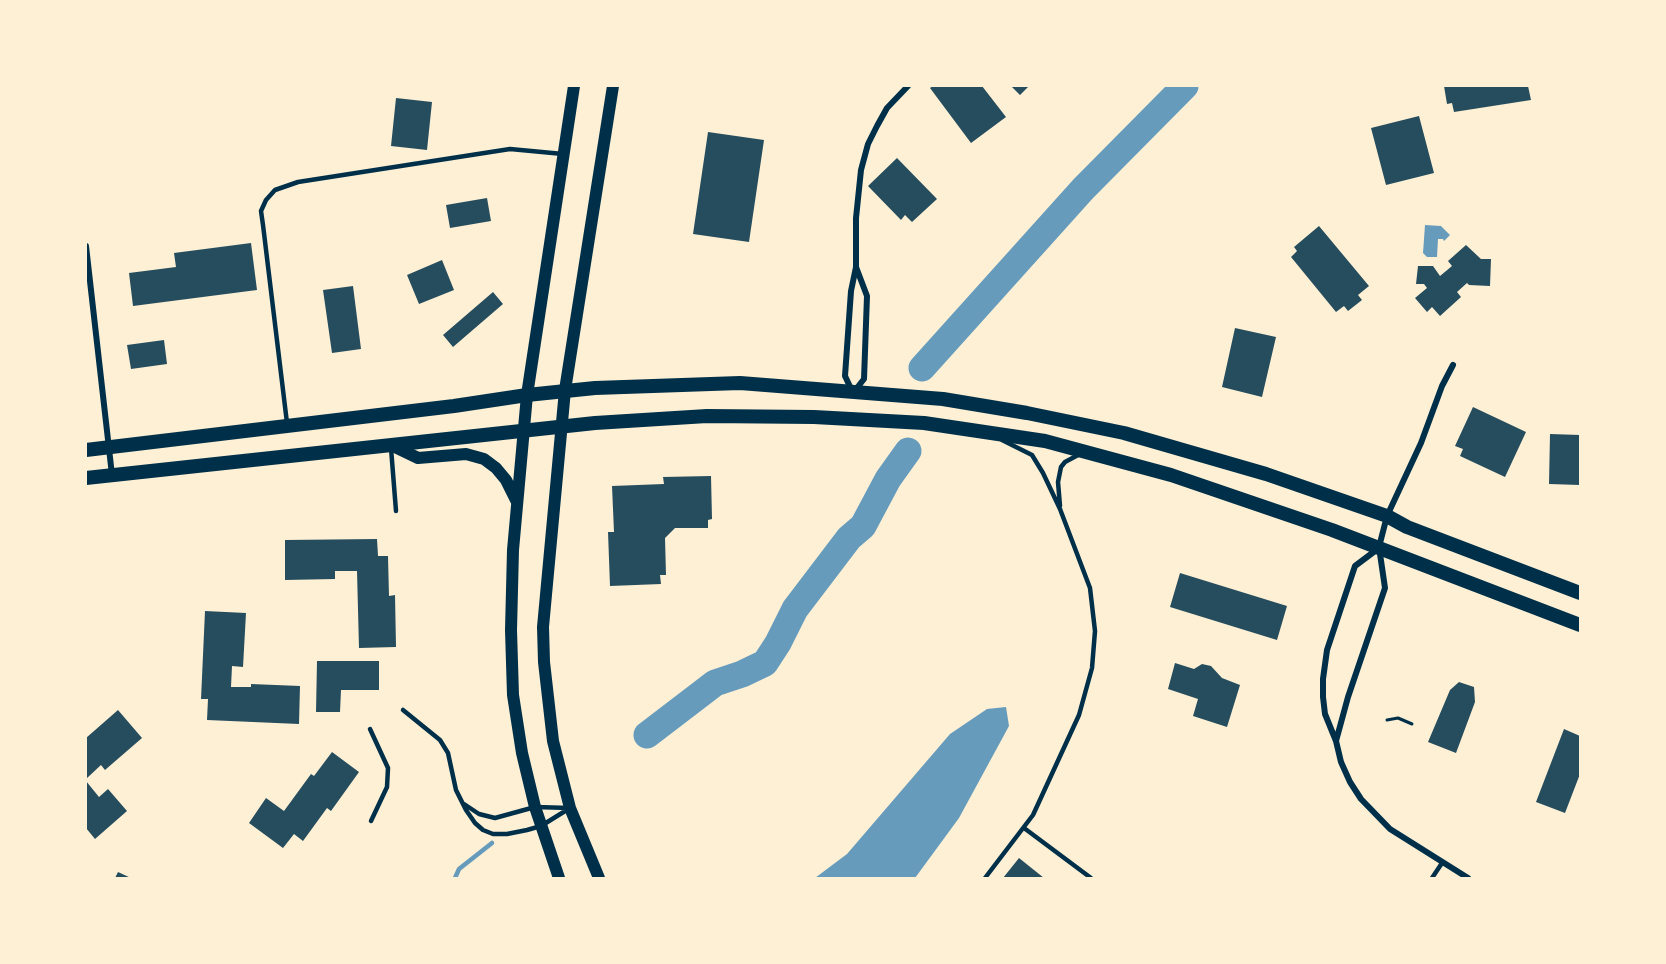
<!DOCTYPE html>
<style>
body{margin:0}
#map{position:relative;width:1666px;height:964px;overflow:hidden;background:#fdf0d5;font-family:"Source Sans 3",sans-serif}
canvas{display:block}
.frame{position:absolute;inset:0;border:87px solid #fdf0d5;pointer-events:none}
</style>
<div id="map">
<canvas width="1666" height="964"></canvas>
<div class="frame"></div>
</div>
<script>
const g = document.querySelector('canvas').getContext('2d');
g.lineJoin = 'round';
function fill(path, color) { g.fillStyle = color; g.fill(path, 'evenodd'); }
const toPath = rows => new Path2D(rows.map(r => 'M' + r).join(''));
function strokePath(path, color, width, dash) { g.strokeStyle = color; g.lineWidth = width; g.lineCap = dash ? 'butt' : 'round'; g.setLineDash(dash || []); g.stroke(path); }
fill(toPath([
 [1425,225,1441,226,1450,235,1444,241,1443,239,1438,239,1437,257,1427,257,1423,253],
 [1006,707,1009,726,959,818,915,878,815,878,847,854,950,734,987,709]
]), '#669bbc');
strokePath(toPath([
 [455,878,459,869,492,843]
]), '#669bbc', 4.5);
strokePath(toPath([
 [922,368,1083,189,1185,86],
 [647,735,715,683,742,674,765,663,778,643,795,609,849,538,863,526,888,479,908,451]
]), '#669bbc', 27);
fill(toPath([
 [933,86,982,86,1006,117,971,143,930,88],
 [1011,86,1029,86,1020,95],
 [1444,86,1528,86,1531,100,1454,112,1452,103,1447,104],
 [396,98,432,102,427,150,391,146],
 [1419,116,1434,173,1386,185,1371,128],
 [708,132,764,140,749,242,693,234],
 [897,158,937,199,912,222,905,215,901,220,868,186],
 [487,198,491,221,450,228,446,205],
 [1319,226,1369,286,1358,295,1362,300,1348,311,1344,306,1336,312,1291,257,1297,251,1294,247],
 [251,243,257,290,133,306,129,273,176,267,174,253],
 [1466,245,1481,259,1491,259,1490,286,1469,285,1467,283,1457,292,1461,297,1440,316,1432,307,1427,312,1415,298,1427,288,1424,284,1416,284,1418,266,1433,266,1440,276,1452,266,1448,261],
 [442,260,454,290,419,304,407,275],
 [353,286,361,349,332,353,323,290],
 [493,292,503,304,453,347,443,335],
 [1235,328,1276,337,1262,397,1222,387],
 [164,340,167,364,131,369,127,345],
 [1473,407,1526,432,1505,477,1460,456,1463,449,1455,446],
 [1550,434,1580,435,1580,485,1549,484],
 [711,476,712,519,708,520,708,528,675,528,665,538,666,575,660,575,661,584,610,586,608,532,614,532,612,486,664,484,663,477],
 [377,539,378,556,388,556,389,596,395,595,396,647,359,648,357,571,335,571,335,579,285,580,285,540],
 [1180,573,1287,606,1277,640,1170,607],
 [205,611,246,613,243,667,232,666,231,687,251,687,251,684,300,686,299,724,207,720,208,699,201,699],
 [317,661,379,661,379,690,341,690,340,712,316,712],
 [1175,663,1194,669,1202,664,1211,666,1222,678,1240,685,1227,727,1193,716,1198,699,1168,689],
 [1459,682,1474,687,1475,702,1456,753,1428,742,1450,690],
 [118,710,142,738,105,770,101,765,86,779,86,738],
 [1564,729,1580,736,1580,774,1565,813,1536,802],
 [332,752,359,772,331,811,327,808,303,841,294,834,283,848,249,823,266,798,284,811,311,774,314,776],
 [86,781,99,797,108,789,127,811,95,839,86,828],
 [1019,858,1044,878,1003,878],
 [118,872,131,878,115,878]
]), '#264d5e');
strokePath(toPath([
 [1387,720,1398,718,1412,724]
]), '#003049', 3);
strokePath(toPath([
 [287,423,263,225,261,211,266,200,275,190,298,182,510,149,563,154],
 [391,448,396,511],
 [1060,506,1058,482,1061,467,1065,462,1080,454],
 [403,710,440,740,448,753,456,790,466,810,475,823,483,830,493,834,507,834,527,830,541,826,570,808],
 [370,729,388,768,387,787,371,821],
 [464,804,479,814,495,818,535,807,570,808],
 [1024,828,1091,878],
 [985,878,1033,815,1079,715,1092,668,1095,631,1090,588,1060,509,1043,473,1032,455,1002,440],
 [1432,878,1442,863]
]), '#003049', 4.5);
strokePath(toPath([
 [86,246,112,475],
 [856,267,867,296,864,379,853,393,845,376,851,291,856,267,856,218,861,170,868,144,877,126,887,108,908,86],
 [1379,548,1355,566,1327,650,1323,679,1323,697,1325,714,1336,741,1341,762,1350,782,1361,799,1390,829,1468,878],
 [1336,741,1348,697,1385,588,1379,547,1387,516,1421,443,1442,386,1453,365]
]), '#003049', 6);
strokePath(toPath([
 [391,445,418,458,466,454,484,459,496,468,506,480,517,502],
 [559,878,535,807,522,753,513,695,511,630,513,550,527,395,574,86],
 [599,878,570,808,553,741,544,662,543,627,565,390,613,86]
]), '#003049', 12);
strokePath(toPath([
 [86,450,454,406,527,395,595,388,740,383,943,399,1027,413,1124,433,1266,474,1387,516,1407,527,1580,593],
 [86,478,595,423,707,416,814,417,924,423,1045,441,1171,475,1332,530,1580,625]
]), '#003049', 14);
</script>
